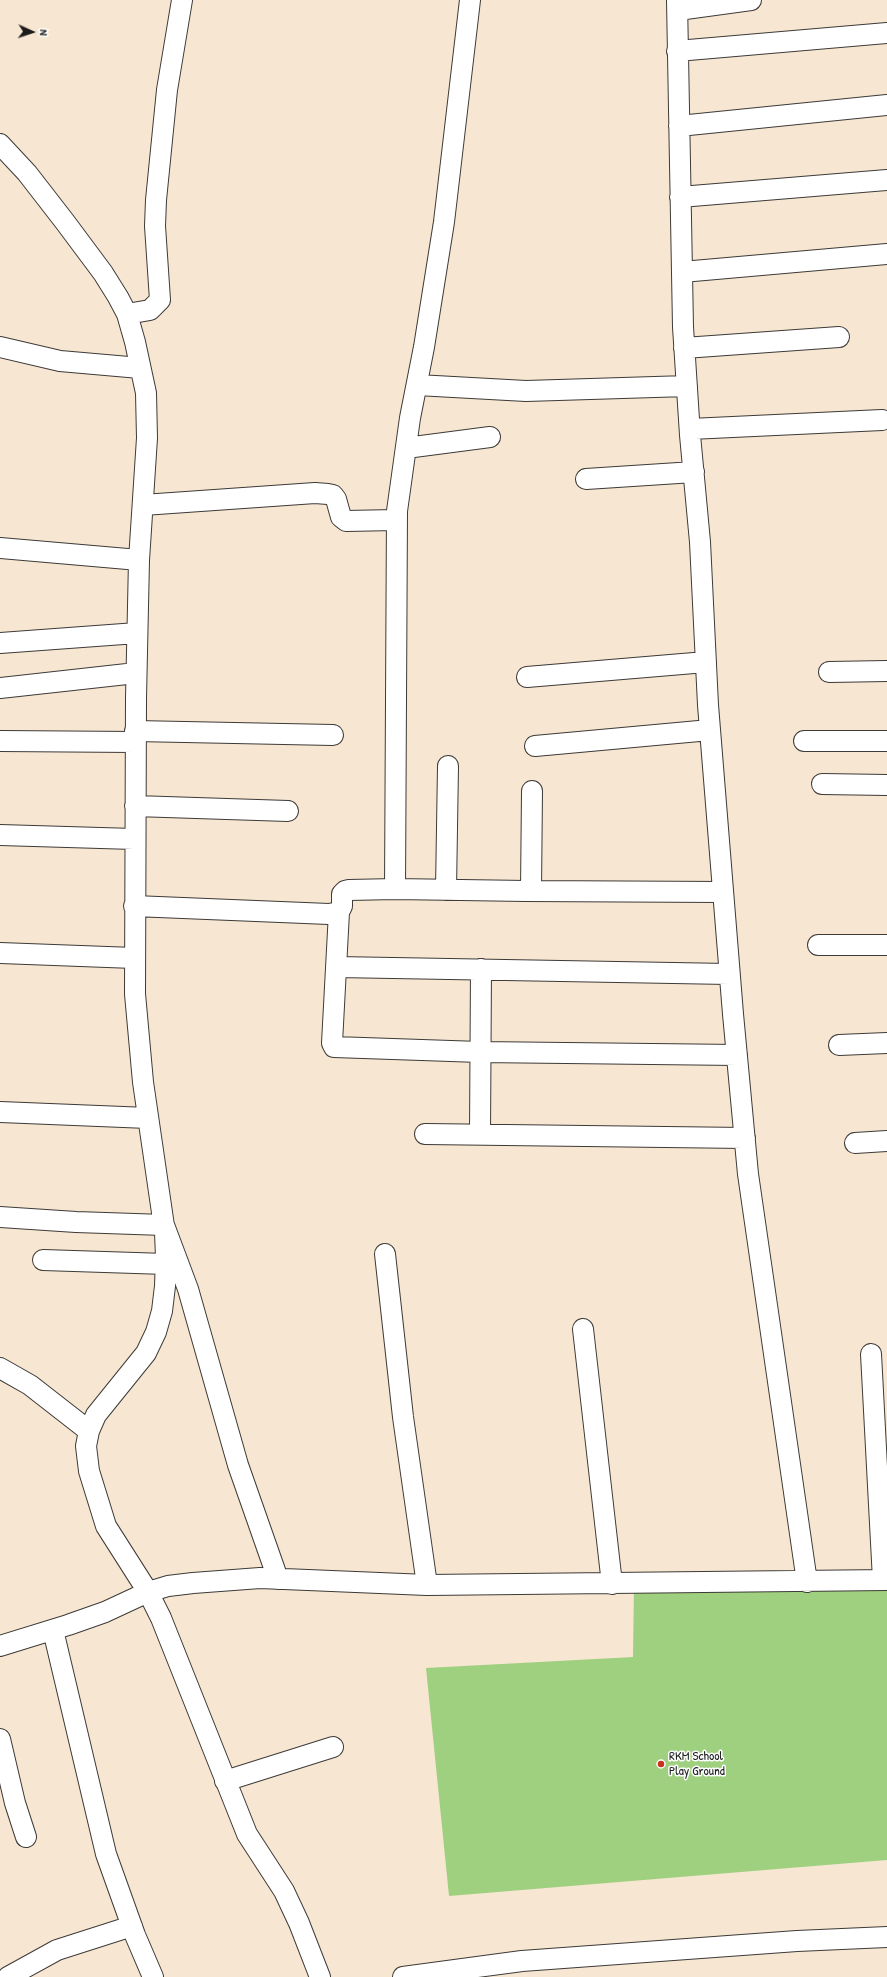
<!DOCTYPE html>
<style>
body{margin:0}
#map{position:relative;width:887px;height:1977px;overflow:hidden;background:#f7e7d2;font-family:"Patrick Hand",sans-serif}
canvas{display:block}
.north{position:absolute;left:12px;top:12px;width:40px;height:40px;-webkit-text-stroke:3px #fff;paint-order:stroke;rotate:93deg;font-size:11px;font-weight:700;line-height:16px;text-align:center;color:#1c1c1c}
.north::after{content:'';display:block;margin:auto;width:14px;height:18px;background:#1c1c1c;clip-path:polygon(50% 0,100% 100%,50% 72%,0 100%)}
</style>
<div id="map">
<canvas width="887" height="1977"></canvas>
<div class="north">N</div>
</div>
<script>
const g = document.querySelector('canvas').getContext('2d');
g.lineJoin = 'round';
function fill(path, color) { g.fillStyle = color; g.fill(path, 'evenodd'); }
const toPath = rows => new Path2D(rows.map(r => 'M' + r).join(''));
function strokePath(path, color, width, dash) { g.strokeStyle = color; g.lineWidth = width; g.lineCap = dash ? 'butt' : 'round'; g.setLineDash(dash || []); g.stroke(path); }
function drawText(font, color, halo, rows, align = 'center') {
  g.font = font + ' "Patrick Hand",sans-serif'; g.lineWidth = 3; g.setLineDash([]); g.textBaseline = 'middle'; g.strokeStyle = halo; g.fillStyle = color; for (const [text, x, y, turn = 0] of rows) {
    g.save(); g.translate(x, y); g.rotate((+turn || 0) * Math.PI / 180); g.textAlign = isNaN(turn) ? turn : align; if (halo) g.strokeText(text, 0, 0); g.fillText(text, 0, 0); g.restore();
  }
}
fill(toPath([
 [634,1582,887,1587,887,1860,449,1896,426,1668,633,1657]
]), '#9fd07f');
const minor = toPath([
 [677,0,683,327,690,435,700,542,708,705,733,1014,748,1174,807,1582],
 [678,10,751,0],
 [677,51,887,33],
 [679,126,887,105],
 [0,144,27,173,65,222,103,273,118,297,127,314,135,342,146,393,147,438,139,560,136,698,135,994,143,1082,165,1233,166,1257,165,1286,162,1311,156,1332,146,1353,96,1415,89,1431,86,1446,89,1471,106,1526,148,1592,161,1618,247,1834,284,1891,299,1923,320,1977],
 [680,197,887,180],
 [682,272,887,254],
 [127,314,150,310,160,300,155,226,156,200,167,90,182,0],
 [0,347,60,361,140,368],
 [684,348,839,337],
 [417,385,526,391,687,386],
 [690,429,882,420],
 [406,448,490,437],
 [586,479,694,472],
 [143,505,315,493,328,494,333,495,336,499,341,517,346,521,396,520],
 [0,548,139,560],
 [0,643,137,633],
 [829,672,887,671],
 [527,677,706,662],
 [0,688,136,673],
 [135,731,333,735],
 [0,741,135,742],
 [804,741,887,741],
 [535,746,710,730],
 [822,784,887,785],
 [135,806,288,811],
 [0,835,134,839],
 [395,889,397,511,410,418,424,347,444,222,470,0],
 [446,890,448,766],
 [531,891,532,791],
 [134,906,329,914,339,912,342,906,342,894,345,891,349,890,395,889,526,891,723,892],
 [339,912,332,1043,334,1047,480,1052,737,1055],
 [818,945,887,945],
 [0,953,134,958],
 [337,967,729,974],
 [839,1045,887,1043],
 [0,1112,148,1118],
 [425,1134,745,1138],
 [480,1134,481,969],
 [855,1143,887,1141],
 [0,1217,76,1222,164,1225,188,1289,238,1465,278,1579],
 [385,1254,403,1417,427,1585],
 [43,1260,166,1264],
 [583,1329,612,1584],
 [871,1354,883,1580],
 [0,1368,30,1385,89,1431],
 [53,1630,106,1854,135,1935,153,1977],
 [0,1646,68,1625,105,1612,148,1592,168,1586,193,1583,260,1578,427,1585,887,1580],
 [0,1739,15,1803,26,1837],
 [225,1781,333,1747],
 [8,1977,57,1950,132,1926],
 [403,1977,522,1961,797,1941,887,1937]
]);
strokePath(minor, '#3d3a37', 22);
strokePath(minor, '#fff', 20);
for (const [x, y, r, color] of [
 [661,1764,4,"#c8321e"]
]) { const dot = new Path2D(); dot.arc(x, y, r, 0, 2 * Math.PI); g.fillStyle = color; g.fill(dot); strokePath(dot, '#fff', 1.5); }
drawText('13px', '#1c1c1c', '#fff', [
 ["RKM School",669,1757],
 ["Play Ground",669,1772]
], 'left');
</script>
